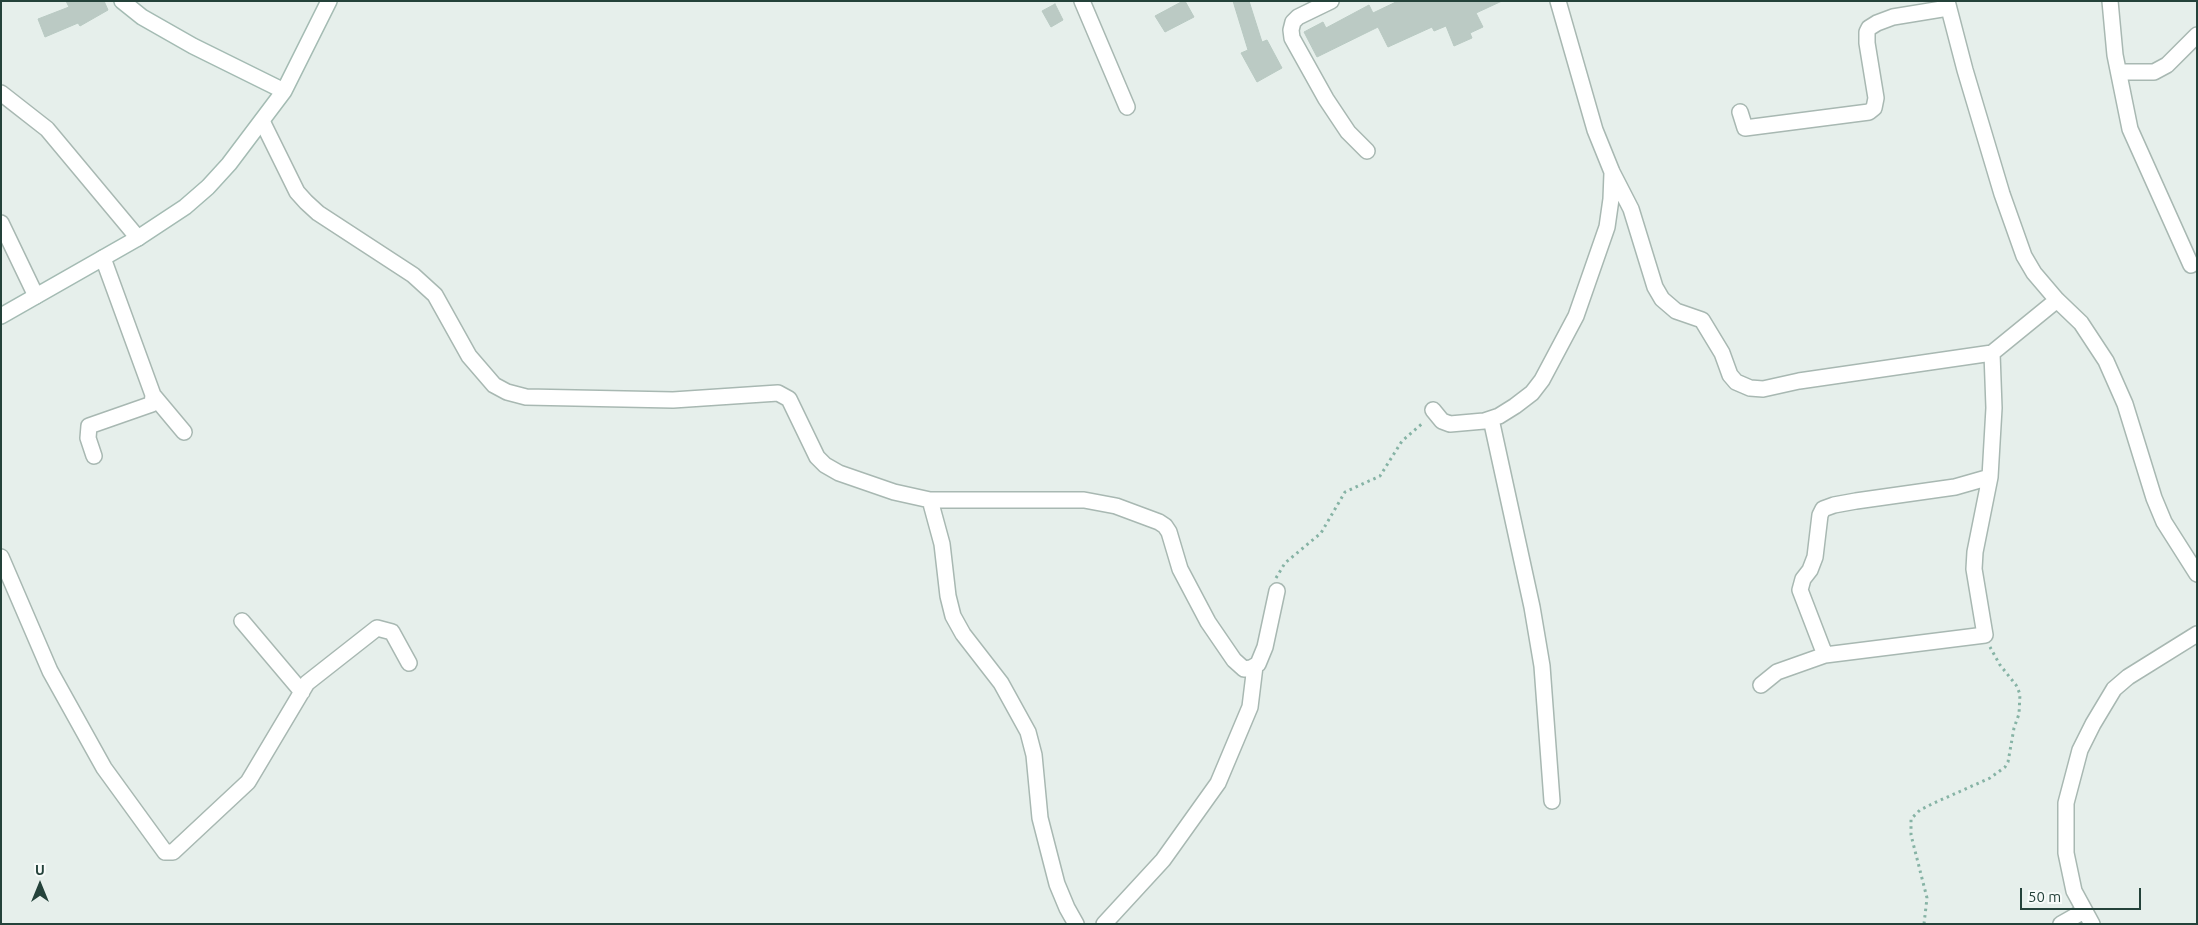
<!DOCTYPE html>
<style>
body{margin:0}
#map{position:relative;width:2198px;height:925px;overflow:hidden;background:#e6efeb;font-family:Ubuntu,sans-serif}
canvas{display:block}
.frame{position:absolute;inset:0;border:2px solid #24423a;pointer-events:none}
.north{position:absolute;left:15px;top:860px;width:50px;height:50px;-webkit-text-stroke:4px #f7fbf9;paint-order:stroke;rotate:0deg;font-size:14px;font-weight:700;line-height:20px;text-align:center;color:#24423a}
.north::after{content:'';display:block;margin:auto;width:18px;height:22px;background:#24423a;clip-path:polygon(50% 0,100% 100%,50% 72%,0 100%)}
.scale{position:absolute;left:2020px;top:888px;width:121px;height:22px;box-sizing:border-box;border:2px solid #24423a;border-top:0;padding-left:6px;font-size:15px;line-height:18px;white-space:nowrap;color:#24423a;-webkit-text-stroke:4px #f7fbf9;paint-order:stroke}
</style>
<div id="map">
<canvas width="2198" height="925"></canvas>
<div class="frame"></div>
<div class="north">U</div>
<div class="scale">50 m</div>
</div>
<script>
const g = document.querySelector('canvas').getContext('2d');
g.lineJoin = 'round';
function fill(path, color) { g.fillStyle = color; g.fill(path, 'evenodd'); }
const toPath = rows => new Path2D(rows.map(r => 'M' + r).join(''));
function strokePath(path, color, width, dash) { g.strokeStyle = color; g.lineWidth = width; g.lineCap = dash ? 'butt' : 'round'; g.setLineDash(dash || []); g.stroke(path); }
const building = toPath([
 [66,1,104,1,108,10,80,26,78,23,45,37,38,19,69,7,66,1],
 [1183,1,1185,1,1194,17,1165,32,1155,16,1183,1],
 [1233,1,1249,1,1262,42,1267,40,1282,68,1257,82,1241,53,1248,50,1233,1],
 [1398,1,1502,1,1476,13,1483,27,1470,33,1472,38,1454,46,1446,26,1434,31,1432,27,1388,47,1378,27,1317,57,1304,32,1323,22,1326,28,1369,5,1373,13,1398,1],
 [1055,4,1063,20,1051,27,1042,11,1055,4]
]);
fill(building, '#bbcac4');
strokePath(building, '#b8c9c2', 1);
const street = toPath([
 [1082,1,1127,107],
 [1331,1,1298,17,1293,22,1291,30,1292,38,1326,99,1348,132,1367,151],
 [1558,1,1595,130,1612,172,1631,209,1655,287,1662,299,1676,311,1702,320,1722,353,1730,375,1736,382,1750,388,1763,389,1799,381,1992,353,2057,300],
 [1947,1,1965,70,2002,194,2024,256,2034,273,2057,300,2081,323,2106,361,2125,404,2154,498,2164,522,2197,574],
 [2110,1,2115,55,2130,129,2191,265],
 [2120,72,2154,72,2167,65,2197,35],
 [1,93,47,129,138,238],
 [1740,112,1745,128,1869,112,1874,108,1876,98,1867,43,1867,32,1869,28,1877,23,1893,17,1948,8],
 [262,121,297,192,306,202,318,213,413,275,435,295,469,356,494,385,507,392,526,397,673,400,778,393,789,399,817,457,825,465,839,473,894,492,930,500,1084,500,1116,506,1159,522,1165,526,1169,532,1180,569,1208,622,1234,660,1244,669,1251,668,1258,664,1265,647,1277,591],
 [1,223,36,296],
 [153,395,184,432],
 [1433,410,1442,421,1450,424,1484,421,1499,416,1515,406,1532,393,1542,380,1576,316,1607,227,1611,199,1612,173],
 [1491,419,1532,607,1542,666,1552,801],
 [94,456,88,438,89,426,152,404,153,395,103,258],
 [930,500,942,544,948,596,953,616,963,634,1001,683,1028,732,1034,755,1040,818,1057,884,1067,908,1076,924],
 [1,557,50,671,104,768,165,852,173,852,248,782,307,683,377,628,392,632,409,663],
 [242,621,302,692],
 [1825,655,1985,635,1974,569,1975,552,1990,477,1994,408,1992,353],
 [1761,685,1777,672,1825,655,1800,590,1803,579,1810,570,1815,557,1820,515,1823,509,1834,505,1856,501,1955,487,1990,477],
 [1104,924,1163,860,1218,783,1250,707,1255,666],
 [2061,924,2084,911],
 [2092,924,2074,891,2066,853,2066,803,2080,750,2093,724,2114,689,2128,677,2197,634]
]);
const secondary = toPath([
 [122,1,142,17,193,46,284,91],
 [1,316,138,238,185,207,208,187,229,164,284,91,329,1]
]);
strokePath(street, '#a8b8b2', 18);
strokePath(secondary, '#a4bbb3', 18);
strokePath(toPath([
 [1276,578,1285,563,1321,533,1345,492,1380,476,1402,441,1424,422],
 [1924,924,1927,898,1911,835,1911,819,1920,810,1934,803,1990,778,2005,767,2008,762,2014,728,2019,714,2020,694,2016,685,2000,665,1990,647]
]), '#86b3a5', 3, [2.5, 4]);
strokePath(street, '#fff', 15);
strokePath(secondary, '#fff', 15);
</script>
